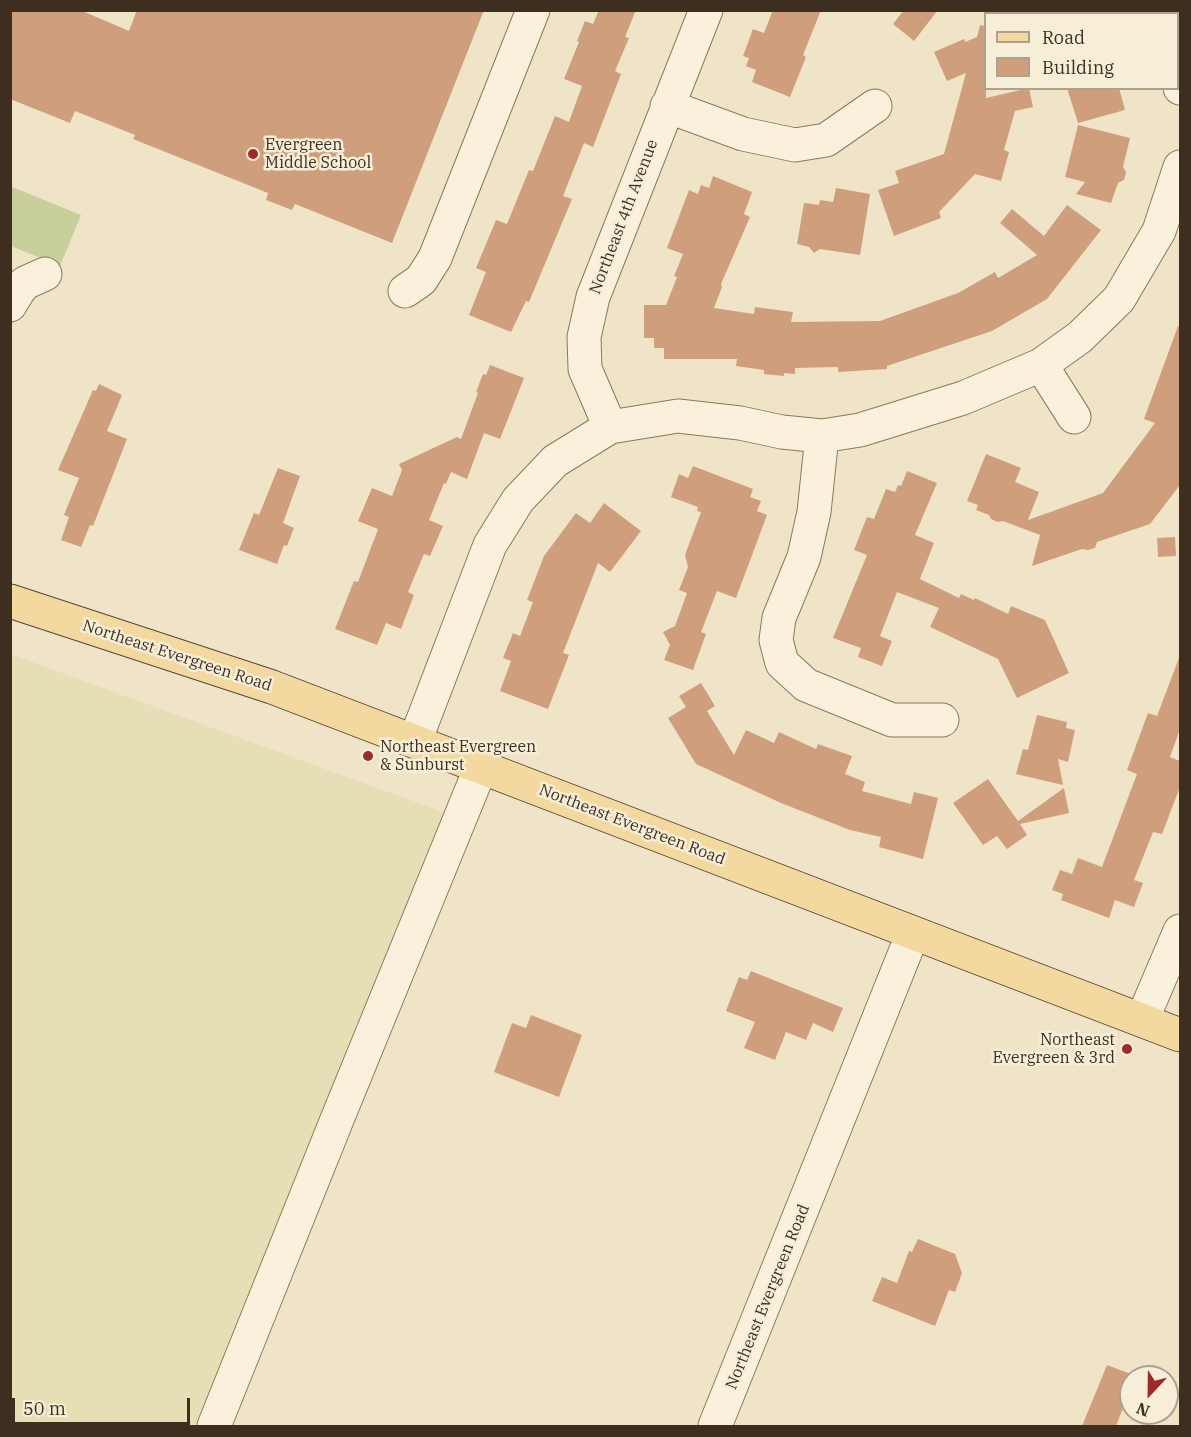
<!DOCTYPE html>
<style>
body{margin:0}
#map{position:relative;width:1191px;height:1437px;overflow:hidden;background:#f0e4c8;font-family:"IBM Plex Serif",serif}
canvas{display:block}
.frame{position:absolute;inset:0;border:12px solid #3d2e20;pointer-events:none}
.legend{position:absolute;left:984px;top:12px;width:195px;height:78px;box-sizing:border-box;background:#f7eed8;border:2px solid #ada18e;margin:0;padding:8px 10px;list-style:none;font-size:18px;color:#3d2e20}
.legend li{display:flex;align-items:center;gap:12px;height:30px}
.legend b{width:30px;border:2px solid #ada18e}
.north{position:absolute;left:1119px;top:1365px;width:60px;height:60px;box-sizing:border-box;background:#f7eed8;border:2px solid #ada18e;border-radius:50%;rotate:202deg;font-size:16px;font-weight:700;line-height:24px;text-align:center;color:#3d2e20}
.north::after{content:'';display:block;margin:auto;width:21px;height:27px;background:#9e2a2b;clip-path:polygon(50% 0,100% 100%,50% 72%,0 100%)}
.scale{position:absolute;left:12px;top:1398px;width:178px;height:27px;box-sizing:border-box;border:3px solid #3d2e20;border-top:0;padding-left:8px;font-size:18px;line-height:21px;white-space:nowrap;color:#3d2e20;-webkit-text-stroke:4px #f7eed8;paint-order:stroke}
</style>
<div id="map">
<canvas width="1191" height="1437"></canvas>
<div class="frame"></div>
<ul class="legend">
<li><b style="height:8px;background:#f3d9a0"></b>Road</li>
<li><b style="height:16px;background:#cf9f7d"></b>Building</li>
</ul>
<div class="north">N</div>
<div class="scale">50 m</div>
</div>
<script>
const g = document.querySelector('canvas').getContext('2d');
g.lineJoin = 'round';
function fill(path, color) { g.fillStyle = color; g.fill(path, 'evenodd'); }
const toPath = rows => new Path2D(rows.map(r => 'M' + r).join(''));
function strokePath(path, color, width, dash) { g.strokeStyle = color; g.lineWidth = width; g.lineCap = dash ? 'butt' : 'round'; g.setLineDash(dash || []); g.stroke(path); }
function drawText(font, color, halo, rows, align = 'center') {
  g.font = font + ' "IBM Plex Serif",serif'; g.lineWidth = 5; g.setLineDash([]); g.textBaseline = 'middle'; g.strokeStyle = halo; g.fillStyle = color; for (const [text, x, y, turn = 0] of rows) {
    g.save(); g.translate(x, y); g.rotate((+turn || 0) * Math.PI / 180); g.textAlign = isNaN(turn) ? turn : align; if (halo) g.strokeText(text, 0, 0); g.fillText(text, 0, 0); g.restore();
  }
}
fill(toPath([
 [10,654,446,813,196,1426,11,1426]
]), '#e6deb5');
fill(toPath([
 [10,186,81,215,60,266,11,246]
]), '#c9cf9b');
fill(toPath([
 [10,10,80,10,129,31,137,10,484,10,392,243,295,204,292,210,266,200,268,193,133,139,135,135,75,111,70,123,10,99],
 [599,10,636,10,625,37,629,38,615,71,621,74,593,147,584,143,563,196,572,199,529,302,526,301,511,332,469,315,486,272,476,268,496,220,507,224,529,170,533,171,555,116,569,122,582,86,564,79,579,42,577,41,585,21,593,24],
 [773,10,821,10,803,55,806,57,790,97,752,82,756,70,746,66,749,58,743,56,753,29,764,33],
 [904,10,938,10,914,41,893,24],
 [980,25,986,26,986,98,1029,88,1033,107,1015,111,1004,150,1009,152,1001,181,975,174,939,212,941,218,894,236,878,190,899,183,895,171,944,154,966,73,947,81,934,52,964,39,965,42,977,37],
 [1067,88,1119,88,1125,110,1078,123],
 [1078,125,1130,138,1123,167,1126,172,1124,180,1118,183,1111,203,1076,194,1085,182,1065,177],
 [713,176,752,192,744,214,750,217,721,284,722,287,714,308,754,314,755,307,793,312,791,322,880,321,958,293,995,272,998,278,1037,255,1000,223,1012,209,1044,236,1067,205,1101,230,1047,299,992,331,887,366,887,369,838,372,838,367,795,368,795,374,784,373,784,376,764,374,764,370,736,366,737,359,664,359,664,348,654,348,654,338,644,338,644,305,666,305,677,277,674,276,683,254,667,248,689,190,698,194,701,185,709,188],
 [836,188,870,194,860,255,820,249,814,253,809,247,797,244,804,203,819,205,820,200,833,202],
 [1178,326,1180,326,1180,485,1150,524,1097,542,1095,548,1088,550,1082,549,1032,566,1040,535,1003,521,998,522,991,519,989,515,976,510,978,505,967,501,986,454,1021,468,1015,482,1039,492,1028,520,1103,493,1155,423,1144,419],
 [490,365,524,378,500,439,484,433,467,479,451,472,446,484,444,483,429,520,443,526,430,556,424,554,408,592,414,595,401,629,386,623,377,645,335,629,354,581,358,582,378,529,358,521,372,488,392,496,402,470,399,464,457,437,461,439,478,393,476,392,483,374,486,375],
 [99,384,122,395,107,431,127,439,93,526,90,525,81,547,61,540,69,517,64,515,79,478,58,470,93,390,96,391],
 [693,466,753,489,750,497,761,501,757,511,767,515,736,598,717,591,701,632,706,634,693,670,664,660,670,645,663,632,675,626,687,593,679,590,688,567,685,555,701,512,697,511,698,507,671,497,679,474,688,478],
 [278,468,300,476,283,523,294,528,287,546,284,545,277,564,239,550,254,513,259,515],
 [907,471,937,483,915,535,934,543,920,579,959,598,961,594,974,600,975,598,1008,614,1011,606,1045,620,1069,673,1017,698,998,659,930,627,939,608,897,592,880,636,892,641,882,666,858,657,861,648,833,638,867,555,854,550,867,517,874,519,886,489,895,492,898,485,901,486],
 [604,503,641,531,610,572,598,563,563,653,569,655,548,709,500,691,511,661,503,658,513,633,520,636,533,602,527,600,544,556,576,513,590,523],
 [1175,537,1176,556,1158,557,1157,538],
 [1179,658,1180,658,1180,729,1170,757,1180,761,1180,787,1162,834,1153,832,1134,880,1143,883,1134,907,1115,900,1109,918,1061,900,1063,894,1052,890,1060,870,1072,874,1078,858,1102,867,1137,774,1127,770,1148,713,1157,716],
 [701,683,715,706,707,711,734,755,746,730,774,743,779,732,816,749,818,744,852,756,845,774,865,782,862,791,911,804,914,792,938,798,923,859,879,847,881,837,850,830,781,803,696,764,668,718,686,707,679,696],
 [1037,715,1067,722,1066,728,1075,730,1068,762,1058,759,1063,785,1016,774,1023,749,1028,750],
 [988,779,1018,821,1064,788,1069,813,1020,824,1027,835,1007,849,997,836,983,845,953,803],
 [751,971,843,1008,833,1032,813,1023,806,1040,786,1032,775,1060,744,1048,755,1022,726,1011,739,977,747,980],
 [531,1015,582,1035,559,1097,494,1072,512,1023,526,1028],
 [918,1239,955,1254,962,1273,955,1292,949,1290,935,1326,872,1301,882,1277,897,1283,909,1251,912,1252],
 [1107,1365,1136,1376,1131,1377,1131,1388,1116,1426,1082,1426]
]), '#cf9f7d');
const minor = toPath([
 [1158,10,1160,14],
 [1178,73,1180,88],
 [667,106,743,134,795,145,826,140,875,106],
 [405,291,421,280,435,258,533,10],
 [10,305,19,290,25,283,45,274],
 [1041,365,1074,417],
 [610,427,585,369,584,337,593,297,706,10],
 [822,436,814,512,804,557,779,618,776,640,782,663,806,685,892,720,942,720],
 [415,741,490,545,518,500,555,461,610,427,678,416,740,423,782,432,822,436,860,430,963,398,1041,365,1080,337,1119,299,1159,231,1180,167],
 [1142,1020,1180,931],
 [214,1426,336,1122,481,767],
 [715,1426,913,933]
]);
const major = toPath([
 [10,601,272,687,1180,1035]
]);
strokePath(minor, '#8d765c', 35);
strokePath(major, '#5b4430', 35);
strokePath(minor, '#faf1dc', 33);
strokePath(major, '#f3d9a0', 33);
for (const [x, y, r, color] of [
 [253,154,6,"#9e2a2b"],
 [368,756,6,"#9e2a2b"],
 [1127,1049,6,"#9e2a2b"]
]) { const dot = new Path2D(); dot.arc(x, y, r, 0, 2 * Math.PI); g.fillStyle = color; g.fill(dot); strokePath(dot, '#f7eed8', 2); }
drawText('16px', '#3d2e20', '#f7eed8', [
 ["Evergreen",265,145],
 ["Middle School",265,163],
 ["Northeast Evergreen",380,747],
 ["& Sunburst",380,765],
 ["Northeast",1115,1040,"right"],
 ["Evergreen & 3rd",1115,1058,"right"]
], 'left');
drawText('16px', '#3d2e20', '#f7eed8', [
 ["Northeast 4th Avenue",624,217,-69],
 ["Northeast Evergreen Road",177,656,18],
 ["Northeast Evergreen Road",632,825,21],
 ["Northeast Evergreen Road",768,1297,-68]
]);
</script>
